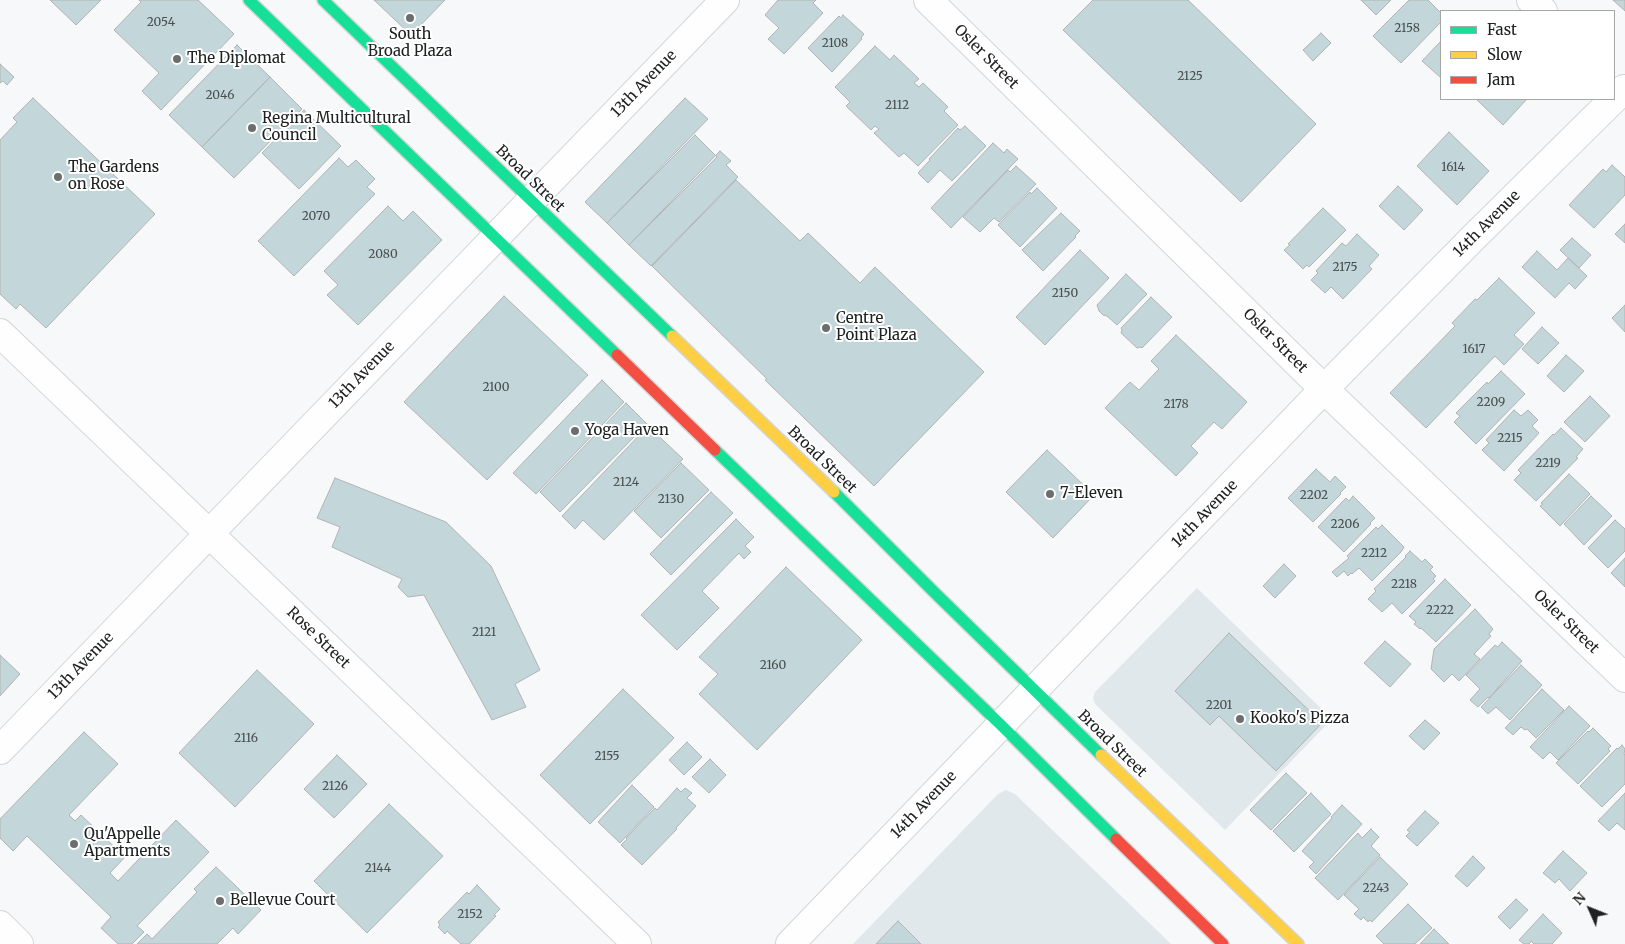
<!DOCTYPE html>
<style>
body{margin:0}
#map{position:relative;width:1625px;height:944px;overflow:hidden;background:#f6f8fa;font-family:Merriweather,serif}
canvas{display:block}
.legend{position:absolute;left:1440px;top:10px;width:175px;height:90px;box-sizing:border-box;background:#fff;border:1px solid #a6a7a7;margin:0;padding:6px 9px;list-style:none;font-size:15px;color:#202222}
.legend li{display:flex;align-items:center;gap:10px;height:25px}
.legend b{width:25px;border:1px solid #a6a7a7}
.north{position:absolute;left:1565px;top:884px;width:50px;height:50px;-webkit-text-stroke:4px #fff;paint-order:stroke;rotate:314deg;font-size:14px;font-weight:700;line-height:20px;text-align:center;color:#202222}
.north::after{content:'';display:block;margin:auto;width:18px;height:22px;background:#202222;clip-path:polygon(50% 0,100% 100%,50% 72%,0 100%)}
</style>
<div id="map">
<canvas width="1625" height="944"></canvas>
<ul class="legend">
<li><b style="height:6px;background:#16e098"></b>Fast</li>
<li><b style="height:6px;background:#ffcf43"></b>Slow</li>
<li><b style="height:6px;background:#f24e42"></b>Jam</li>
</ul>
<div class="north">N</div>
</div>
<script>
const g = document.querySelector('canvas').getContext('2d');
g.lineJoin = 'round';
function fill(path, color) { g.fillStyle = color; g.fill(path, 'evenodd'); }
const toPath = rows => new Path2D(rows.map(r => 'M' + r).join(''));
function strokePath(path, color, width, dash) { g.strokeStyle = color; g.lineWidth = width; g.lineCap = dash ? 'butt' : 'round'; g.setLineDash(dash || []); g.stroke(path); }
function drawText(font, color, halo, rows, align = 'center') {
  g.font = font + ' Merriweather,serif'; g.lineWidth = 4; g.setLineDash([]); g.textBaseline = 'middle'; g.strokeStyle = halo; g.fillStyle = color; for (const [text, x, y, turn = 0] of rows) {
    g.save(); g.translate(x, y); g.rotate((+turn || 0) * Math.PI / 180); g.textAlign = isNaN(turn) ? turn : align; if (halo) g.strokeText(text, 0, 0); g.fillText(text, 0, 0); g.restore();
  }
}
fill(toPath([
 [1197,588,1332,719,1225,830,1095,704,1093,698,1095,692],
 [1006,790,1015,794,1171,944,853,944,998,794]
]), '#e1e8ec');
const building = toPath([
 [50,0,101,0,76,25,50,0],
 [139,0,198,0,234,34,161,110,142,91,159,73,114,30,141,2,139,0],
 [374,0,445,0,411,35,374,0],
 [778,0,816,0,813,3,823,13,784,54,768,39,779,28,765,15,778,0],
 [1093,0,1188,0,1316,124,1241,202,1063,30,1093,0],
 [1361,0,1391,0,1376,15,1361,0],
 [1409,0,1428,0,1441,13,1441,22,1401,63,1373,36,1409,0],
 [1613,0,1625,0,1625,11,1613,0],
 [843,15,864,34,861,38,862,39,832,72,808,48,839,16,841,18,843,15],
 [1321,33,1331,43,1313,61,1303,50,1321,33],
 [1441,41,1441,76,1440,77,1422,61,1441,41],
 [237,45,270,77,202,147,169,115,237,45],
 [875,46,890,60,894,55,919,79,914,83,919,87,923,83,948,107,944,111,958,125,918,166,904,153,899,157,874,133,879,129,875,126,871,130,846,106,850,102,835,87,875,46],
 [0,64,14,77,7,85,3,81,0,83,0,64],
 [270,77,302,109,234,178,202,147,270,77],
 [33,98,155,214,46,328,20,304,16,309,0,294,0,140,17,122,13,118,33,98],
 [685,98,708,119,607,223,585,202,685,98],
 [1476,99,1527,99,1503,125,1476,99],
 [304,110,341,146,299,189,262,153,304,110],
 [965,126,986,146,952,181,940,170,928,183,918,173,930,160,929,159,958,128,960,130,965,126],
 [1449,132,1489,171,1457,205,1417,166,1449,132],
 [695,135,717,157,629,245,607,223,695,135],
 [993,143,1004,153,1007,149,1018,159,951,228,931,208,993,143],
 [720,151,731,161,726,165,738,177,651,266,629,245,720,151],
 [339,158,348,167,356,160,375,179,367,187,375,194,294,276,258,241,339,158],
 [1612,165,1625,177,1625,195,1594,228,1569,205,1603,169,1606,172,1612,165],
 [1016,166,1036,184,999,222,994,218,980,232,963,217,1008,170,1010,172,1016,166],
 [736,180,800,241,808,233,860,283,875,267,984,372,874,486,765,380,767,379,652,266,736,180],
 [1398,186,1423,210,1404,230,1379,206,1398,186],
 [1037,188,1057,208,1020,247,998,225,1030,192,1031,194,1037,188],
 [388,206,403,221,413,211,442,240,358,325,327,295,338,285,324,271,388,206],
 [1323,208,1346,230,1309,267,1307,265,1303,269,1284,250,1290,245,1288,244,1323,208],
 [1061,213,1080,231,1075,236,1076,237,1043,271,1022,250,1061,213],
 [1625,224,1625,243,1615,234,1625,224],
 [1357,234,1379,255,1369,266,1372,269,1343,299,1331,287,1325,293,1311,280,1318,273,1316,271,1342,243,1346,246,1357,234],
 [1572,238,1591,255,1579,268,1560,250,1572,238],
 [1080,250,1109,278,1045,345,1016,317,1080,250],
 [1537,251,1557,270,1568,258,1587,276,1575,289,1569,283,1555,298,1522,267,1537,251],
 [1126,274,1147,294,1117,325,1107,316,1103,315,1099,311,1097,305,1126,274],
 [1499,278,1535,313,1514,335,1524,344,1504,365,1495,356,1426,428,1390,393,1455,326,1452,323,1475,299,1477,300,1499,278],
 [504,296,588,375,487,480,404,402,504,296],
 [1151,297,1172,317,1142,348,1141,347,1137,348,1121,333,1122,330,1121,328,1151,297],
 [1625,305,1625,332,1612,318,1625,305],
 [1542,327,1559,343,1538,364,1522,349,1542,327],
 [1176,335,1247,402,1222,429,1214,422,1191,446,1198,453,1176,476,1105,408,1130,382,1139,390,1159,369,1151,361,1176,335],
 [1566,355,1584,371,1564,392,1547,376,1566,355],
 [1501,371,1525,394,1476,444,1454,422,1460,416,1456,413,1487,382,1488,384,1501,371],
 [602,380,624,402,536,494,513,473,602,380],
 [1590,396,1610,416,1585,442,1564,422,1590,396],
 [626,403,647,424,560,512,540,492,626,403],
 [1514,410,1521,416,1528,410,1538,420,1532,426,1539,433,1504,471,1482,450,1489,443,1486,440,1514,410],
 [648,426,683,459,604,540,583,520,575,529,562,516,648,426],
 [1561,428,1583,449,1576,457,1578,458,1536,501,1514,480,1521,473,1518,470,1553,434,1554,435,1561,428],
 [1047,450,1094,495,1053,538,1006,492,1047,450],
 [681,463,709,490,661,538,634,511,681,463],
 [1316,469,1330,482,1335,476,1346,487,1340,493,1341,494,1313,522,1288,498,1316,469],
 [1569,474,1590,494,1560,526,1540,506,1543,504,1541,503,1569,474],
 [335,478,446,522,491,566,540,670,515,684,526,707,492,720,424,595,408,597,398,587,402,579,332,547,340,527,317,518,335,478],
 [711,492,733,513,671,575,650,554,711,492],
 [1353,496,1375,518,1370,523,1371,524,1344,552,1318,527,1346,498,1349,501,1353,496],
 [1591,496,1612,516,1584,545,1564,524,1591,496],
 [736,519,754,537,745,546,751,552,744,559,739,553,702,591,719,608,677,650,641,615,736,519],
 [1615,520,1625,529,1625,551,1608,568,1588,548,1615,520],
 [1382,525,1404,547,1401,552,1372,581,1359,568,1352,574,1351,573,1348,576,1344,571,1337,577,1332,572,1349,558,1347,556,1376,527,1378,529,1382,525],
 [1410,551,1422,562,1425,559,1433,567,1430,570,1436,576,1433,579,1435,581,1402,614,1392,603,1382,612,1368,599,1376,591,1374,589,1406,557,1405,556,1410,551],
 [1625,558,1625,587,1611,573,1625,558],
 [1284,564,1296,576,1275,598,1263,586,1284,564],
 [786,567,862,640,757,750,699,694,718,674,699,657,786,567],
 [1445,579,1471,605,1436,642,1421,628,1420,629,1414,624,1416,622,1409,616,1445,579],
 [1475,609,1493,629,1489,634,1491,636,1474,654,1480,659,1459,681,1452,674,1444,682,1431,669,1434,649,1475,609],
 [1229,633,1322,723,1276,771,1219,716,1210,725,1175,691,1229,633],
 [1385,641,1411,664,1390,687,1364,663,1385,641],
 [1502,642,1522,661,1489,698,1488,697,1478,707,1470,700,1480,689,1466,675,1495,645,1498,647,1502,642],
 [0,655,20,674,0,696,0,655],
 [1521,665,1542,685,1510,720,1496,707,1488,714,1481,707,1521,665],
 [257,670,314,724,235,807,179,753,257,670],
 [623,689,674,738,590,824,540,775,623,689],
 [1542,689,1564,710,1536,738,1527,729,1525,730,1521,727,1513,735,1505,728,1542,689],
 [1569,706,1590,726,1558,760,1550,752,1543,759,1530,747,1569,706],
 [1425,720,1440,733,1424,750,1409,736,1425,720],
 [1593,728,1611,746,1608,749,1610,751,1578,784,1556,763,1588,731,1589,732,1593,728],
 [84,732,118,764,69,815,75,821,81,815,125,857,110,873,118,881,176,820,209,852,137,926,144,932,132,944,118,944,101,928,111,917,27,836,13,851,0,838,0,819,84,732],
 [687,742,702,757,684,775,669,760,687,742],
 [1622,745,1625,749,1624,754,1625,755,1625,784,1602,807,1580,786,1617,748,1618,749,1622,745],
 [337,755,367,784,334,818,304,789,337,755],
 [710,759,726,775,709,793,692,777,710,759],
 [1286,773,1307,793,1271,830,1250,810,1286,773],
 [632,785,654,807,620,843,598,822,632,785],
 [677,788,681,792,685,788,692,793,687,798,696,806,676,828,677,829,642,865,621,845,627,839,626,838,655,808,657,810,677,788],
 [1311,793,1331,814,1294,852,1273,831,1311,793],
 [1625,793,1625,830,1617,823,1609,831,1598,821,1625,793],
 [389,804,443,856,367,933,314,881,389,804],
 [1342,805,1362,824,1316,874,1309,867,1314,862,1302,851,1332,818,1331,817,1342,805],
 [1425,811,1439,823,1417,846,1406,836,1410,832,1407,830,1425,811],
 [1371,829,1379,837,1371,846,1380,855,1338,900,1315,878,1358,833,1362,838,1371,829],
 [1563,851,1587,873,1570,891,1559,879,1555,883,1543,873,1563,851],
 [1473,856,1485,868,1467,887,1455,876,1473,856],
 [1380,857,1408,884,1372,922,1370,920,1368,922,1363,917,1361,920,1354,914,1359,909,1344,895,1380,857],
 [216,867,261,910,238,934,233,928,217,944,137,944,147,934,152,939,197,892,194,889,216,867],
 [477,885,500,909,494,915,496,916,469,944,461,944,447,931,445,934,438,927,440,925,438,922,467,892,469,894,477,885],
 [1516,899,1528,910,1510,929,1498,917,1516,899],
 [1408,904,1432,928,1415,944,1384,944,1376,936,1408,904],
 [1543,914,1562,933,1552,944,1534,944,1531,941,1529,944,1524,944,1519,940,1543,914],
 [898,921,921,944,876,944,898,921],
 [1434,929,1449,944,1420,944,1434,929]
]);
fill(building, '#c3d6d9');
strokePath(building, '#b1b3b4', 1);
const street = toPath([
 [928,0,1324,389,1625,678],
 [1531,0,1543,11],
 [0,333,637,944],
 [0,750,725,0],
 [0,925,19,944],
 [790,944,1324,389,1474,237,1624,89]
]);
const fast = toPath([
 [249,0,617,355],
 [323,0,672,336],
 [715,450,1001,725,1116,839],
 [834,492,935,593,1101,755]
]);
const slow = toPath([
 [672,336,834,492],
 [1101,755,1298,944]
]);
const jam = toPath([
 [617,355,715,450],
 [1116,839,1223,944]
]);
strokePath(street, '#d3d5d6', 30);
strokePath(fast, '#d3d5d6', 14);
strokePath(slow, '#d3d5d6', 14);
strokePath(jam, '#d3d5d6', 14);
strokePath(street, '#fefefe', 28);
strokePath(fast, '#16e098', 11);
strokePath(slow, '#ffcf43', 11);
strokePath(jam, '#f24e42', 11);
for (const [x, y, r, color] of [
 [410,18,5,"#6b6d6e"],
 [177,59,5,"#6b6d6e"],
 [252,128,5,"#6b6d6e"],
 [58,177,5,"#6b6d6e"],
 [826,328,5,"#6b6d6e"],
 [575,431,5,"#6b6d6e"],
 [1050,494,5,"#6b6d6e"],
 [1240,719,5,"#6b6d6e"],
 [74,844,5,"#6b6d6e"],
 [220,901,5,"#6b6d6e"]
]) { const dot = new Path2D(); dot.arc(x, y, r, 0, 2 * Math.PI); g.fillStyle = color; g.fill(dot); strokePath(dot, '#fff', 2); }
drawText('12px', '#494f50', null, [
 ["2054",161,23],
 ["2158",1407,29],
 ["2108",835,44],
 ["2125",1190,77],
 ["2046",220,96],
 ["2112",897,106],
 ["1614",1453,168],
 ["2070",316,217],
 ["2080",383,255],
 ["2175",1345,268],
 ["2150",1065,294],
 ["1617",1474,350],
 ["2100",496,388],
 ["2209",1491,403],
 ["2178",1176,405],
 ["2215",1510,439],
 ["2219",1548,464],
 ["2124",626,483],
 ["2202",1314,496],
 ["2130",671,500],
 ["2206",1345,525],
 ["2212",1374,554],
 ["2218",1404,585],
 ["2222",1440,611],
 ["2121",484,633],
 ["2160",773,666],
 ["2201",1219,706],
 ["2116",246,739],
 ["2155",607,757],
 ["2126",335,787],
 ["2144",378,869],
 ["2243",1376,889],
 ["2152",470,915]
]);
drawText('15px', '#202222', '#fff', [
 ["South",410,35,"center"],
 ["Broad Plaza",410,52,"center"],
 ["The Diplomat",187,59],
 ["Regina Multicultural",262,119],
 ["Council",262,136],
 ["The Gardens",68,168],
 ["on Rose",68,185],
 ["Centre",836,319],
 ["Point Plaza",836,336],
 ["Yoga Haven",585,431],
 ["7-Eleven",1060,494],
 ["Kooko's Pizza",1250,719],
 ["Qu'Appelle",84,835],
 ["Apartments",84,852],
 ["Bellevue Court",230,901]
], 'left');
drawText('15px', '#202222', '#fff', [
 ["Osler Street",986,57,45],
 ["13th Avenue",644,84,-46],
 ["Broad Street",530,179,44],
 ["14th Avenue",1487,224,-45],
 ["Osler Street",1275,341,45],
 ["13th Avenue",362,375,-46],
 ["Broad Street",822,460,44],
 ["14th Avenue",1205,514,-46],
 ["Osler Street",1566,622,44],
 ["Rose Street",318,638,44],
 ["13th Avenue",81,666,-46],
 ["Broad Street",1112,744,44],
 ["14th Avenue",924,805,-46]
]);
</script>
